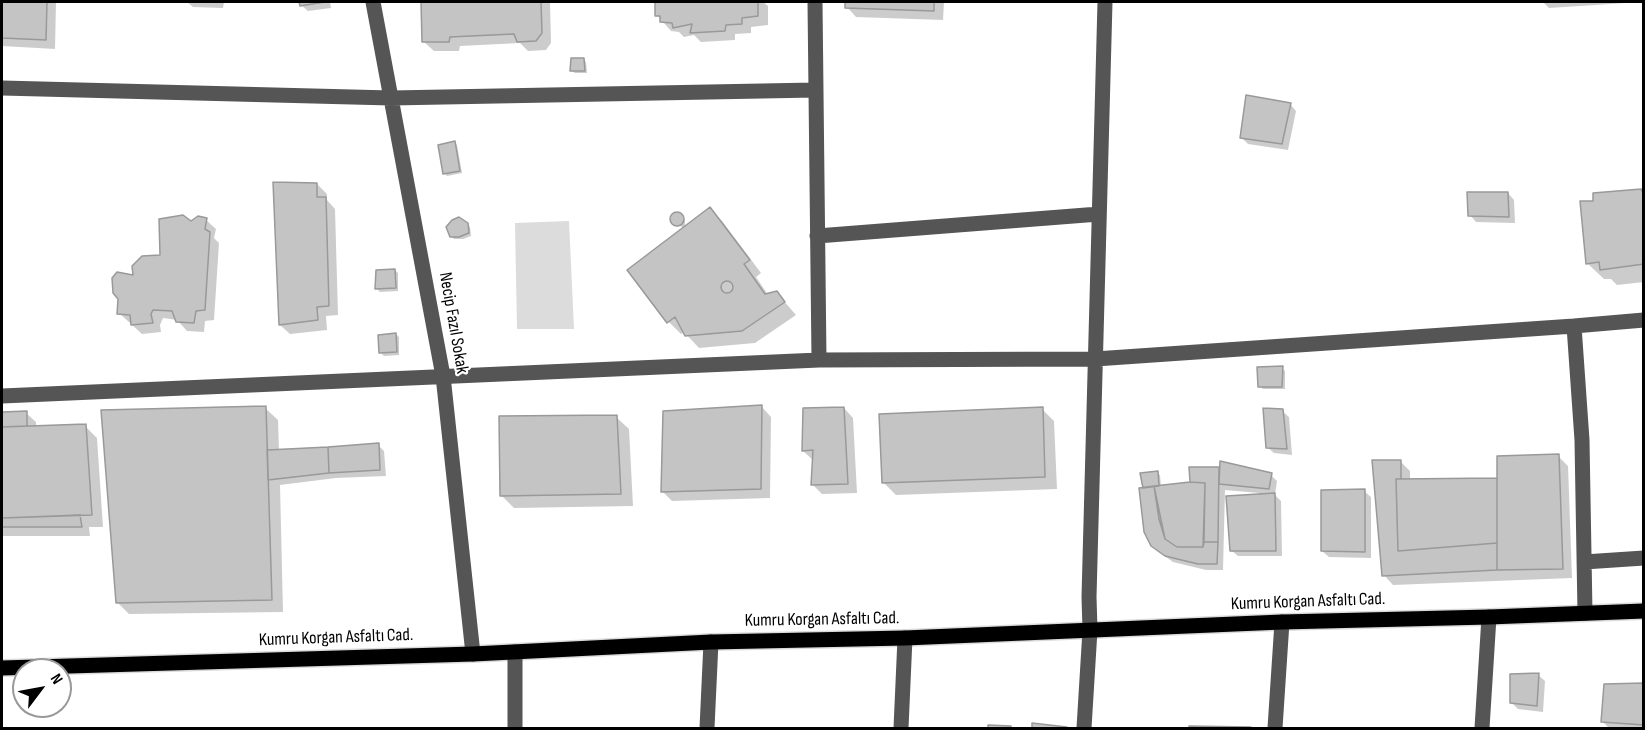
<!DOCTYPE html>
<meta charset="utf-8">
<style>
body{margin:0}
#map{position:relative;width:1645px;height:730px;overflow:hidden;background:#fff;font-family:"Sofia Sans Condensed",sans-serif}
canvas{display:block}
.frame{position:absolute;inset:0;border:3px solid #000;pointer-events:none}
.north{position:absolute;left:12px;top:658px;width:60px;height:60px;box-sizing:border-box;background:#fff;border:2px solid #999;border-radius:50%;rotate:58deg;font-size:16px;font-weight:700;line-height:24px;text-align:center;color:#000}
.north::after{content:'';display:block;margin:auto;width:21px;height:27px;background:#000;clip-path:polygon(50% 0,100% 100%,50% 72%,0 100%)}
</style>
<div id="map">
<canvas width="1645" height="730"></canvas>
<div class="frame"></div>
<div class="north">N</div>
</div>
<script>
const g = document.querySelector('canvas').getContext('2d');
g.lineJoin = 'round';
function fill(path, color) { g.fillStyle = color; g.fill(path, 'evenodd'); }
const toPath = rows => new Path2D(rows.map(r => 'M' + r).join(''));
function strokePath(path, color, width, dash) { g.strokeStyle = color; g.lineWidth = width; g.lineCap = dash ? 'butt' : 'round'; g.setLineDash(dash || []); g.stroke(path); }
function drawText(font, color, halo, rows, align = 'center') {
  g.font = font + ' "Sofia Sans Condensed",sans-serif'; g.lineWidth = 4.5; g.setLineDash([]); g.textBaseline = 'middle'; g.strokeStyle = halo; g.fillStyle = color; for (const [text, x, y, turn = 0] of rows) {
    g.save(); g.translate(x, y); g.rotate((+turn || 0) * Math.PI / 180); g.textAlign = isNaN(turn) ? turn : align; if (halo) g.strokeText(text, 0, 0); g.fillText(text, 0, 0); g.restore();
  }
}
fill(toPath([
 [569,221,574,329,517,329,515,223]
]), '#dcdcdc');
fill(toPath([
 [2,2,56,2,55,49,2,46],
 [187,2,224,2,223,8,193,7],
 [301,2,330,2,331,8,308,11,301,5],
 [422,2,550,2,551,43,546,50,528,51,520,43,460,46,459,51,434,51,424,42],
 [657,2,763,2,768,6,768,25,751,27,751,33,735,34,735,40,701,42,694,35,684,37,679,32,671,31,657,15],
 [847,2,944,2,943,20,856,17,847,7],
 [1543,2,1626,2,1626,3,1549,8],
 [583,59,586,62,587,73,575,73,572,71],
 [1290,104,1296,111,1288,150,1248,144,1242,138],
 [454,142,457,145,462,173,447,176,444,173],
 [317,184,327,194,327,200,335,209,338,315,326,316,327,330,290,334,280,325],
 [1508,193,1514,200,1515,223,1476,222,1470,215],
 [1644,194,1644,282,1617,285,1611,279,1604,279,1587,263,1594,203],
 [710,209,722,221,761,273,756,277,768,295,777,293,796,315,755,343,699,348,684,332,681,334,669,322,629,270,684,228,673,222,674,215,677,214,685,220,685,228],
 [206,220,216,229,214,238,219,243,214,320,205,321,204,332,187,331,177,320,163,318,160,325,161,332,142,334,119,313,134,277,162,257,191,222],
 [467,224,470,227,471,236,463,239,454,239,451,236],
 [395,270,398,273,398,291,380,292,377,289],
 [396,334,399,337,399,355,384,356,381,353],
 [1282,368,1285,371,1285,389,1263,389,1260,386],
 [762,407,771,417,770,498,672,501,662,491],
 [265,408,278,420,279,451,378,445,384,451,386,476,336,478,280,485,283,612,129,614,117,602],
 [844,408,853,418,857,493,822,494,813,485,814,461,803,451],
 [1042,409,1054,421,1057,489,896,495,883,482],
 [1282,411,1289,417,1292,455,1274,453,1267,447],
 [26,413,36,422,36,427,85,426,97,438,103,527,89,527,90,536,2,536,2,414],
 [616,417,629,429,633,506,514,508,501,495],
 [1558,456,1568,466,1572,578,1393,585,1384,575,1400,461,1410,471,1410,481,1499,479],
 [1191,469,1221,469,1271,475,1277,481,1275,495,1281,501,1282,556,1238,556,1231,550,1259,493,1225,490,1223,570,1206,570,1173,562,1159,552,1152,545,1144,489,1157,473,1160,475,1161,487,1191,483],
 [1364,491,1371,497,1371,558,1329,557,1322,551],
 [1538,675,1545,681,1543,712,1518,709,1511,702],
 [1644,684,1644,728,1609,728,1602,721]
]), '#0003');
const building = toPath([
 [2,2,47,2,46,40,2,38,2,2],
 [299,2,325,2,300,6,299,2],
 [421,2,541,2,542,33,536,41,517,42,514,34,450,37,449,42,422,42,421,2],
 [655,2,758,2,758,16,742,18,742,24,726,25,725,31,690,33,692,24,673,28,672,23,660,22,660,16,655,16,655,2],
 [845,2,934,2,934,11,845,8,845,2],
 [571,58,584,58,585,71,570,71,571,58],
 [1246,95,1291,103,1282,144,1240,138,1246,95],
 [455,141,460,171,443,174,438,145,455,141],
 [273,182,317,183,317,197,326,197,329,306,317,307,318,320,279,325,273,182],
 [1641,189,1644,194,1644,264,1600,270,1599,262,1586,264,1580,201,1593,201,1593,193,1641,189],
 [1467,192,1508,192,1509,217,1468,216,1467,192],
 [710,207,750,260,744,264,765,294,777,291,785,302,742,331,685,336,675,317,667,323,627,270,710,207],
 '670 219a7 7 0 1 1 14 0a7 7 0 1 1-14 0Z',
 [183,215,191,221,198,216,207,218,205,229,210,232,205,310,196,311,194,323,176,322,172,311,153,310,151,314,153,323,131,325,130,315,117,314,118,299,113,293,112,278,117,272,133,275,132,266,142,256,160,255,159,219,183,215],
 [459,217,468,223,469,233,459,237,450,237,446,227,452,220,459,217],
 [395,269,396,288,375,289,376,270,395,269],
 '721 287a6 6 0 1 1 12 0a6 6 0 1 1-12 0Z',
 [396,333,397,352,379,353,378,335,396,333],
 [1283,366,1282,387,1258,387,1257,367,1283,366],
 [762,405,761,489,661,492,663,411,762,405],
 [266,406,272,600,116,603,101,410,266,406],
 [844,407,848,484,811,485,813,450,802,451,803,408,844,407],
 [1043,407,1045,477,882,483,879,414,1043,407],
 [1263,408,1283,409,1287,449,1266,448,1263,408],
 [27,411,27,426,2,427,2,412,27,411],
 [617,415,621,494,500,496,499,416,617,415],
 [86,424,92,515,2,518,2,427,86,424],
 [379,443,380,470,329,473,328,447,379,443],
 [328,447,329,473,268,480,267,450,328,447],
 [1559,454,1563,569,1497,570,1497,456,1559,454],
 [1372,460,1401,460,1401,479,1396,479,1398,551,1497,543,1497,570,1382,576,1372,460],
 [1220,461,1272,473,1269,489,1219,484,1220,461],
 [1189,467,1219,467,1218,542,1204,542,1205,483,1190,482,1189,467],
 [1158,471,1159,486,1143,488,1140,473,1158,471],
 [1497,478,1497,543,1398,551,1396,479,1497,478],
 [1190,482,1205,483,1203,547,1177,547,1165,539,1159,519,1154,486,1190,482],
 [1154,486,1165,539,1177,547,1203,547,1204,542,1218,542,1217,564,1198,564,1165,556,1151,546,1144,532,1139,488,1154,486],
 [1365,489,1365,552,1321,551,1321,490,1365,489],
 [1275,493,1276,551,1230,551,1226,496,1275,493],
 [80,515,82,527,2,527,2,518,80,515],
 [1539,673,1537,706,1510,703,1510,674,1539,673],
 [1644,683,1644,725,1601,722,1604,684,1644,683],
 [1032,723,1067,727,1066,728,1032,728,1032,723],
 [988,725,1011,726,1011,728,988,728,988,725],
 [1189,726,1251,727,1251,728,1189,728,1189,726]
]);
fill(building, '#c4c4c4');
strokePath(building, '#999', 1.5);
const major = toPath([
 [2,668,473,654,711,642,905,638,1282,622,1489,617,1644,611]
]);
strokePath(major, '#dbdbdb', 18);
strokePath(toPath([
 [373,2,443,376,473,654],
 [815,2,819,360],
 [2,88,391,98,815,90],
 [817,236,1099,214],
 [1574,326,1582,440,1585,613],
 [2,396,819,360,1095,359,1574,326,1644,320],
 [1584,562,1644,558],
 [515,652,515,728],
 [707,728,711,642],
 [901,728,905,638],
 [1084,728,1090,630,1089,597,1105,2],
 [1275,728,1282,622],
 [1482,728,1489,617]
]), '#555', 15);
strokePath(major, '#000', 15);
drawText('18px', '#000', '#fff', [
 ["Necip Fazıl Sokak",453,323,80],
 ["Kumru Korgan Asfaltı Cad.",1308,602,-2],
 ["Kumru Korgan Asfaltı Cad.",822,620,-1],
 ["Kumru Korgan Asfaltı Cad.",336,638,-2]
]);
</script>
